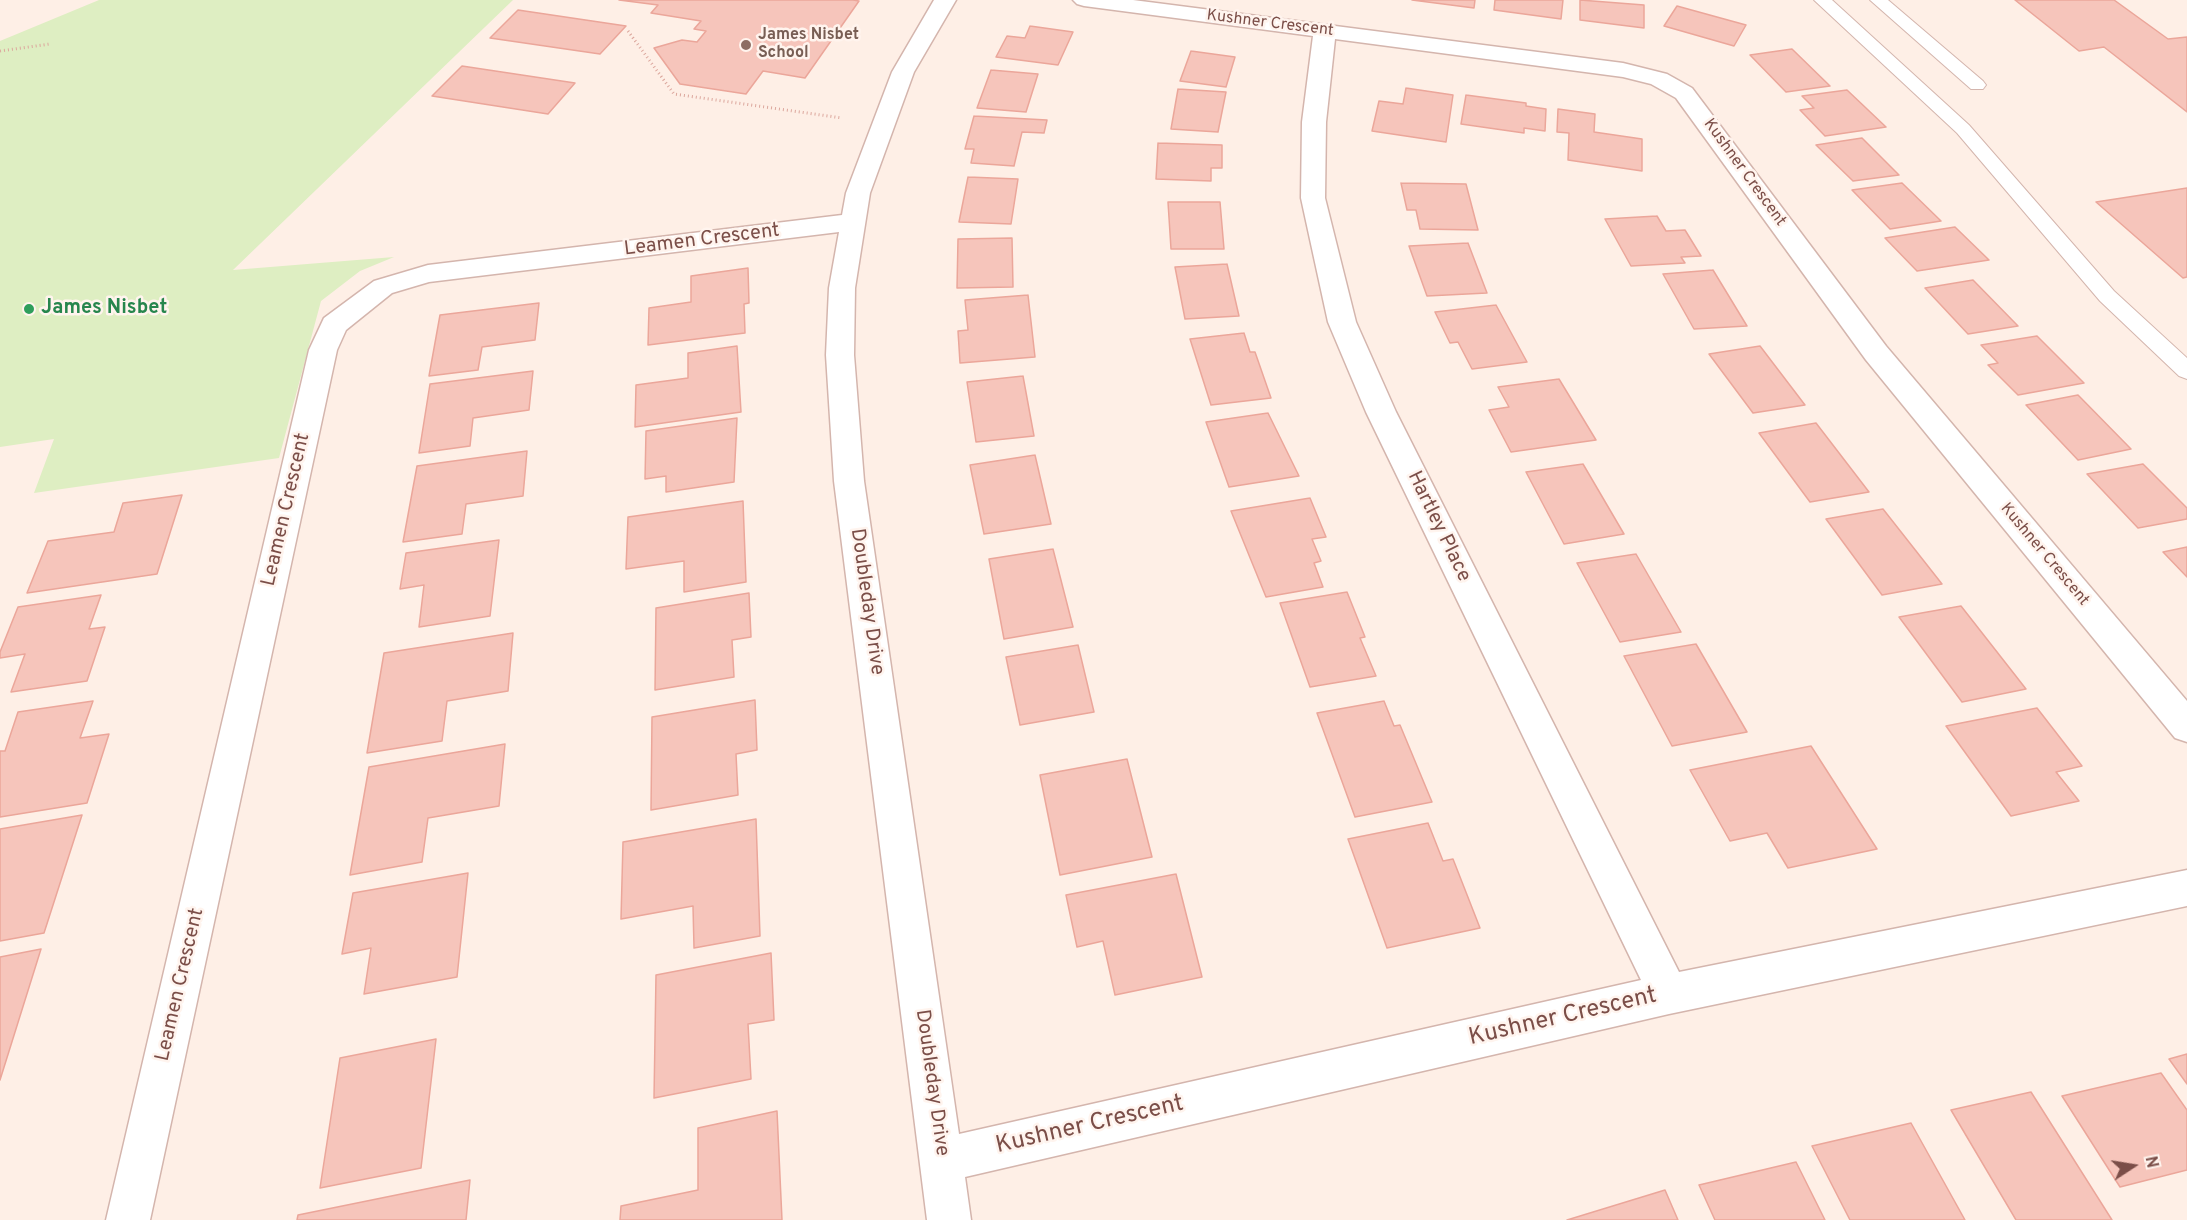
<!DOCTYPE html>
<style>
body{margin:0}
#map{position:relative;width:2187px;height:1220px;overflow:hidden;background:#feefe6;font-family:Overpass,sans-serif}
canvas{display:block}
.north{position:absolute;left:2103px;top:1136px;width:60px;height:60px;-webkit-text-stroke:4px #fff4ee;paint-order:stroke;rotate:78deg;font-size:16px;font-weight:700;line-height:24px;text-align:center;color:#7b4e48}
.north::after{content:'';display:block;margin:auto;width:21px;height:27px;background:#7b4e48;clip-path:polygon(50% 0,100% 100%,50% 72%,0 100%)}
</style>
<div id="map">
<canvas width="2187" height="1220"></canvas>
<div class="north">N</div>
</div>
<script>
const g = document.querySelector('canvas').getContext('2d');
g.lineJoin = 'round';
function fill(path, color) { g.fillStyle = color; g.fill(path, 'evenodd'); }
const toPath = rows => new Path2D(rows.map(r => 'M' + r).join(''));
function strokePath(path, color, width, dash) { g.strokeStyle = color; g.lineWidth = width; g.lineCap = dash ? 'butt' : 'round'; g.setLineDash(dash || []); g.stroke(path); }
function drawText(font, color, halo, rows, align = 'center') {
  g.font = font + ' Overpass,sans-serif'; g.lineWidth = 5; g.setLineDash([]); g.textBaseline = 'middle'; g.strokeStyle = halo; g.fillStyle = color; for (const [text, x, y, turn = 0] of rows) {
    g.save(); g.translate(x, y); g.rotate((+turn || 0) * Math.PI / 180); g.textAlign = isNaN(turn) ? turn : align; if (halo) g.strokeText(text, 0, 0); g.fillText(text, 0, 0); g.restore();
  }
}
fill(toPath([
 [99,0,513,0,233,270,394,257,360,271,321,301,279,458,34,493,54,439,0,447,0,41]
]), '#deeec2');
const building = toPath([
 [619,0,853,0,859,1,805,78,763,71,746,94,680,84,654,48,682,40,697,42,706,31,694,29,701,21,651,13,658,5,619,0],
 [1412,0,1475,0,1474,8,1412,0],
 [1495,0,1563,0,1561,19,1494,10,1495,0],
 [1580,0,1644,5,1644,28,1580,20,1580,0],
 [2015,0,2114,0,2168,39,2187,37,2187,112,2104,47,2079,51,2015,0],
 [1677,6,1746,25,1734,46,1664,26,1677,6],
 [518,10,626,26,600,54,490,38,518,10],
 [1030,26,1073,32,1058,65,996,57,1007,36,1025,38,1030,26],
 [1792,49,1830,86,1786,92,1750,55,1792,49],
 [1191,51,1235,57,1226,87,1180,81,1191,51],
 [462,66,575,83,548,114,432,96,462,66],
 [991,70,1038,74,1026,112,977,108,991,70],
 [1406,88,1453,95,1446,142,1372,131,1379,101,1403,104,1406,88],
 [1178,89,1226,92,1218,132,1171,129,1178,89],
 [1847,90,1886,127,1825,136,1800,110,1814,108,1802,96,1847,90],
 [1466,95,1526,103,1526,106,1546,109,1545,131,1524,128,1524,133,1461,124,1466,95],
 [1558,109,1595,114,1594,132,1642,139,1642,171,1568,160,1569,133,1557,132,1558,109],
 [974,116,1047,120,1044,133,1022,132,1014,166,971,163,974,149,965,149,974,116],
 [1862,138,1899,175,1853,181,1816,145,1862,138],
 [1158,143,1222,145,1222,168,1211,168,1211,181,1156,179,1158,143],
 [968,177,1018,179,1011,224,959,222,968,177],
 [1401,183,1466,184,1478,230,1420,229,1416,210,1407,210,1401,183],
 [1902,183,1941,221,1890,229,1852,190,1902,183],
 [2187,188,2187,277,2183,278,2096,202,2187,188],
 [1168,202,1220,202,1224,249,1171,249,1168,202],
 [1657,216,1666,231,1685,230,1701,256,1681,257,1685,263,1631,266,1605,219,1657,216],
 [1955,227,1989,260,1917,271,1885,238,1955,227],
 [1012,238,1013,287,957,288,958,239,1012,238],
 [1468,243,1487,293,1427,296,1409,246,1468,243],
 [1227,264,1239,316,1185,319,1175,267,1227,264],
 [748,268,749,303,744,304,745,333,648,345,649,308,691,302,691,276,748,268],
 [1713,270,1747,326,1694,329,1663,274,1713,270],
 [1973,280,2018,326,1968,334,1925,288,1973,280],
 [1028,295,1035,357,960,363,958,331,968,330,965,300,1028,295],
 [539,303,535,340,482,347,478,370,429,376,440,315,539,303],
 [1496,305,1527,362,1472,369,1458,342,1450,343,1435,312,1496,305],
 [1244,333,1250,352,1255,352,1271,398,1211,405,1190,339,1244,333],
 [2037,336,2084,383,2018,395,1988,365,1998,363,1981,345,2037,336],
 [737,346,741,412,635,427,636,385,688,378,688,353,737,346],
 [1760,346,1805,405,1753,413,1709,354,1760,346],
 [533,371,529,410,473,418,470,446,419,453,430,384,533,371],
 [1023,376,1034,436,976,442,967,382,1023,376],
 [1559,379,1596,440,1511,452,1489,410,1509,407,1498,387,1559,379],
 [2078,395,2131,449,2078,460,2026,405,2078,395],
 [1268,413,1299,476,1229,487,1206,422,1268,413],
 [737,418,734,482,666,492,666,476,645,479,646,431,737,418],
 [1816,423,1869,492,1810,502,1759,433,1816,423],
 [527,451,523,496,466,504,462,534,403,542,417,466,527,451],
 [1035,455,1051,524,984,534,970,465,1035,455],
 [1583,464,1624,534,1564,544,1526,472,1583,464],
 [2143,464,2187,508,2187,519,2138,528,2087,474,2143,464],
 [182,495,157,574,27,593,48,541,114,532,123,503,182,495],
 [1310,498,1326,537,1312,539,1321,561,1314,563,1323,587,1266,597,1231,511,1310,498],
 [743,501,746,582,684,592,684,561,626,569,628,517,743,501],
 [1883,509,1942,584,1882,595,1826,519,1883,509],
 [499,540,490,616,419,627,424,585,400,589,406,553,499,540],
 [2187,547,2187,577,2163,552,2187,547],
 [1053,549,1073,627,1004,639,989,559,1053,549],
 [1636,554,1681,632,1620,642,1577,563,1636,554],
 [1347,592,1365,637,1360,638,1376,676,1310,687,1280,603,1347,592],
 [749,593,751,637,732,640,734,677,655,690,656,608,749,593],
 [101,595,89,629,105,627,87,681,11,692,25,654,0,658,0,652,18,607,101,595],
 [1961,606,2026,689,1962,702,1899,617,1961,606],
 [513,633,508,691,447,701,442,741,367,753,384,653,513,633],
 [1696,644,1747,732,1672,746,1624,656,1696,644],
 [1078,645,1094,712,1020,725,1006,657,1078,645],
 [755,700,757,750,736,754,738,795,651,810,652,717,755,700],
 [93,701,80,738,109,734,87,803,0,817,0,751,5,751,18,712,93,701],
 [1384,701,1394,726,1400,725,1432,802,1355,817,1317,713,1384,701],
 [2037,708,2082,766,2056,772,2079,801,2011,816,1946,726,2037,708],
 [505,744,499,806,428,818,422,862,350,875,369,767,505,744],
 [1811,746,1877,849,1788,868,1767,833,1730,841,1690,770,1811,746],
 [1127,759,1152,857,1060,875,1040,775,1127,759],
 [82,815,44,933,0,941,0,829,82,815],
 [756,819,760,936,694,948,693,906,621,919,623,842,756,819],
 [1428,823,1443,861,1453,859,1480,928,1387,948,1348,839,1428,823],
 [468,873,457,977,364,994,371,948,342,954,353,893,468,873],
 [1176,874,1202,977,1115,995,1103,941,1077,947,1066,895,1176,874],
 [41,949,0,1080,0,957,41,949],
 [771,953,774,1020,748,1024,751,1079,654,1098,656,975,771,953],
 [436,1039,421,1168,320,1188,340,1058,436,1039],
 [2187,1054,2187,1084,2169,1059,2187,1054],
 [2161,1073,2187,1110,2187,1170,2120,1187,2062,1096,2161,1073],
 [2031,1092,2112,1220,2016,1220,1951,1110,2031,1092],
 [777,1111,782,1220,620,1220,621,1206,698,1190,698,1128,777,1111],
 [1911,1123,1965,1220,1850,1220,1812,1146,1911,1123],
 [1796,1162,1825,1220,1715,1220,1699,1185,1796,1162],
 [470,1180,466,1220,297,1220,298,1215,470,1180],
 [1665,1190,1678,1220,1567,1220,1665,1190]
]);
fill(building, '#f6c5bb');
strokePath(building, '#eba69a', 1.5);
const lane = toPath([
 [1814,0,1832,0,1969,125,2114,291,2187,358,2187,379,2179,376,2100,301,1957,133,1814,0],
 [1870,0,1888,0,1983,81,1986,85,1983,89,1971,89,1870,0]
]);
const street = toPath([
 [934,0,956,0,914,72,870,193,855,288,854,355,864,481,959,1134,1641,980,1366,412,1328,322,1301,198,1302,122,1313,36,1084,6,1077,4,1073,0,1133,0,1623,63,1667,74,1692,88,1886,346,2187,701,2187,742,2175,738,1866,360,1676,98,1651,84,1623,77,1335,39,1326,122,1325,198,1356,322,1396,412,1679,972,2187,870,2187,906,1669,1014,965,1177,971,1220,927,1220,834,481,826,355,829,288,839,232,429,282,392,293,346,330,337,350,150,1220,106,1220,309,350,324,318,374,281,428,265,842,215,846,193,892,72,934,0]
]);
strokePath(lane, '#d4b5ad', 2);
strokePath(street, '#d4b5ad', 3);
strokePath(toPath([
 [628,31,674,94,842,118],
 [0,51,50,44]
]), '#dca79d', 3, [1, 3]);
fill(lane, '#fff');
fill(street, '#fff');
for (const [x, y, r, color] of [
 [746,45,6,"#8d6e63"],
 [29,309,6,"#2e9e5b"]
]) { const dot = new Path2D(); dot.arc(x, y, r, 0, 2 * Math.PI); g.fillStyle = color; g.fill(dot); strokePath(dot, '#fff4ee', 2); }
drawText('16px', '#7b4e48', '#fff4ee', [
 ["Kushner Crescent",1270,24,7],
 ["Kushner Crescent",1744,173,54],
 ["Kushner Crescent",2044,555,50]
]);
drawText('bold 16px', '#785e54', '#fff4ee', [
 ["James Nisbet",758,36],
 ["School",758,54]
], 'left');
drawText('20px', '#7b4e48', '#fff4ee', [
 ["Leamen Crescent",702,241,-7],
 ["Leamen Crescent",287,510,-77],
 ["Hartley Place",1438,527,64],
 ["Doubleday Drive",866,602,82],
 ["Leamen Crescent",181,985,-77],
 ["Doubleday Drive",931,1083,82]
]);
drawText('bold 20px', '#27864d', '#fff4ee', [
 ["James Nisbet",41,309]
], 'left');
drawText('24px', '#7b4e48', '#fff4ee', [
 ["Kushner Crescent",1563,1018,-13],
 ["Kushner Crescent",1090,1126,-13]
]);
</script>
